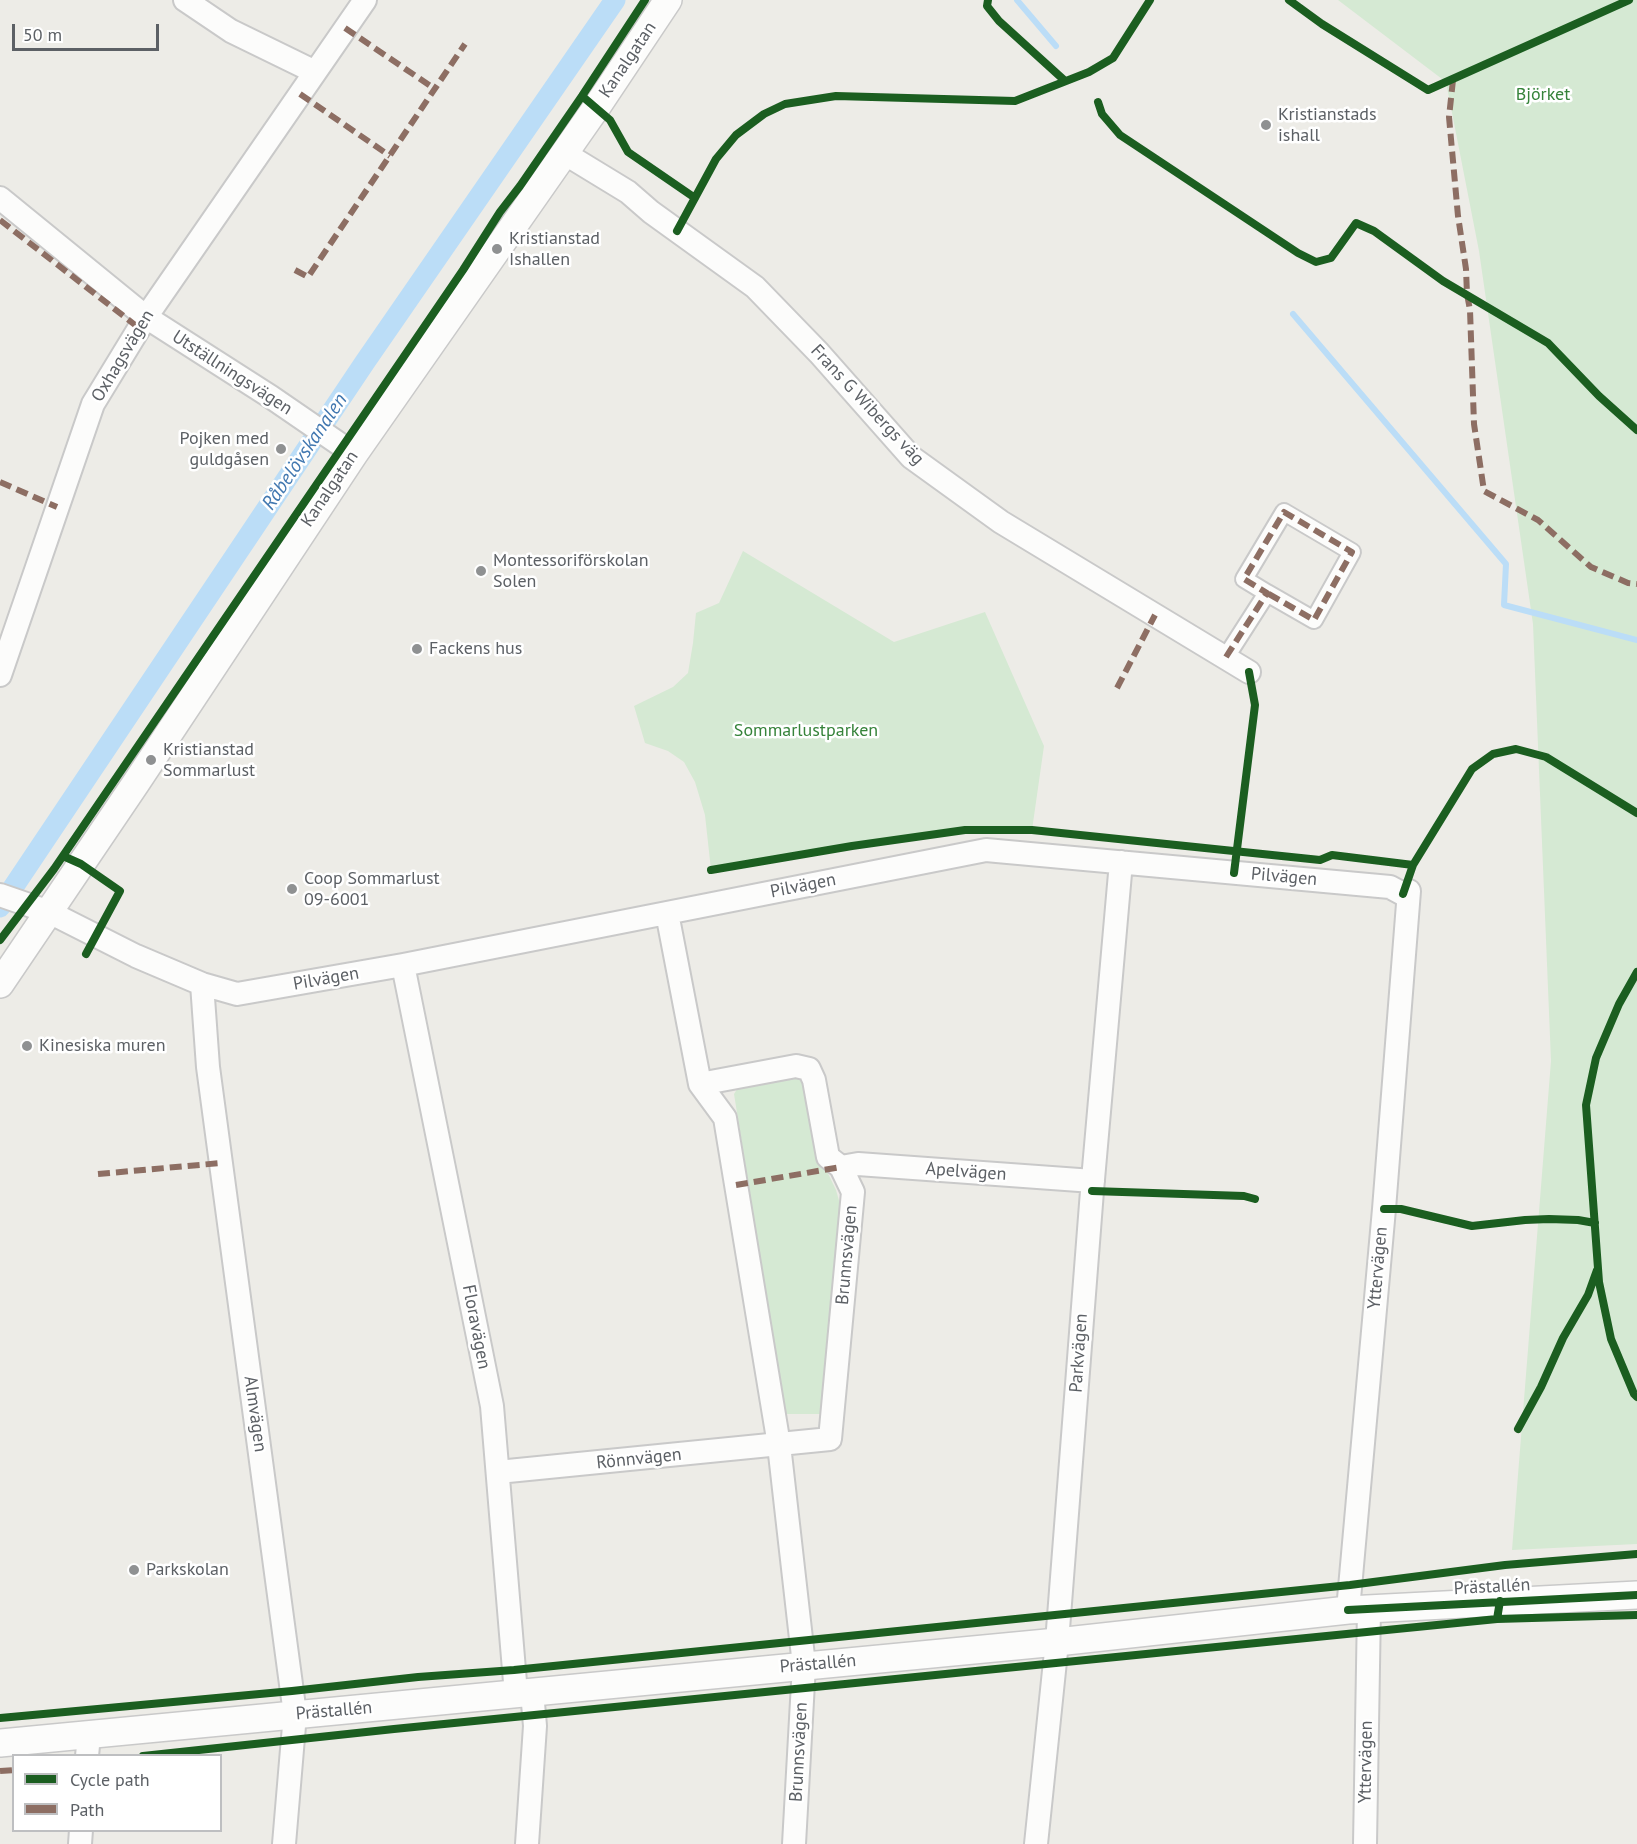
<!DOCTYPE html>
<meta charset="utf-8">
<style>
body{margin:0}
#map{position:relative;width:1637px;height:1844px;overflow:hidden;background:#edece7;font-family:"PT Sans",sans-serif}
canvas{display:block}
.legend{position:absolute;left:12px;top:1754px;width:210px;height:78px;box-sizing:border-box;background:#fff;border:2px solid #bebfc1;margin:0;padding:8px 10px;list-style:none;font-size:18px;color:#5c6065}
.legend li{display:flex;align-items:center;gap:12px;height:30px}
.legend b{width:30px;border:2px solid #bebfc1}
.scale{position:absolute;left:12px;top:24px;width:147px;height:27px;box-sizing:border-box;border:3px solid #5c6065;border-top:0;padding-left:8px;font-size:18px;line-height:21px;white-space:nowrap;color:#5c6065;-webkit-text-stroke:4px #fff;paint-order:stroke}
</style>
<div id="map">
<canvas width="1637" height="1844"></canvas>
<ul class="legend">
<li><b style="height:8px;background:#1b5e20"></b>Cycle path</li>
<li><b style="height:8px;background:#8d6e63"></b>Path</li>
</ul>
<div class="scale">50 m</div>
</div>
<script>
const g = document.querySelector('canvas').getContext('2d');
g.lineJoin = 'round';
function fill(path, color) { g.fillStyle = color; g.fill(path, 'evenodd'); }
const toPath = rows => new Path2D(rows.map(r => 'M' + r).join(''));
function strokePath(path, color, width, dash) { g.strokeStyle = color; g.lineWidth = width; g.lineCap = dash ? 'butt' : 'round'; g.setLineDash(dash || []); g.stroke(path); }
function drawText(font, color, halo, rows, align = 'center') {
  g.font = font + ' "PT Sans",sans-serif'; g.lineWidth = 5; g.setLineDash([]); g.textBaseline = 'middle'; g.strokeStyle = halo; g.fillStyle = color; for (const [text, x, y, turn = 0] of rows) {
    g.save(); g.translate(x, y); g.rotate((+turn || 0) * Math.PI / 180); g.textAlign = isNaN(turn) ? turn : align; if (halo) g.strokeText(text, 0, 0); g.fillText(text, 0, 0); g.restore();
  }
}
fill(toPath([
 [1338,0,1637,0,1637,1544,1512,1550,1551,1061,1533,624,1479,251,1446,82],
 [743,551,894,642,985,612,1044,746,1032,830,965,830,852,846,711,870,705,815,695,782,684,762,668,751,645,743,634,706,673,687,688,673,693,643,696,613,719,603],
 [795,1076,806,1079,821,1159,836,1190,842,1211,823,1414,785,1414,734,1094,739,1086]
]), '#d5e9d3');
strokePath(toPath([
 [1017,0,1056,46],
 [1293,314,1506,564,1504,605,1637,640]
]), '#bbddf7', 6);
strokePath(toPath([
 [0,907,365,362,615,0]
]), '#bbddf7', 21);
const pedestrian = toPath([
 [1226,657,1267,593,1244,579,1284,512,1352,552,1314,620,1267,593]
]);
const minor = toPath([
 [185,0,231,31,315,72],
 [564,153,628,192,651,212,755,287,819,353,911,457,1001,522,1249,672],
 [0,198,146,317,271,397,354,454],
 [0,675,93,404,146,317,365,0],
 [0,895,49,912,136,956,202,984,237,994,403,965,986,850,1390,887,1403,894,1409,891,1384,1209,1348,1610],
 [667,913,700,1084,725,1118,779,1445,804,1665,794,1844],
 [403,965,492,1406,516,1694],
 [202,984,208,1067,295,1714,284,1844],
 [841,1167,858,1164,1093,1181],
 [498,1472,830,1439,853,1192,841,1167,828,1157,814,1080,809,1069,796,1066,700,1084],
 [87,1756,89,1735],
 [80,1844,81,1830],
 [527,1844,535,1726,532,1692],
 [1036,1844,1057,1642,1092,1191,1121,862],
 [1365,1844,1369,1608]
]);
const tertiary = toPath([
 [0,984,136,783,354,454,596,108,668,0],
 [0,1743,1057,1642,1348,1610,1637,1595]
]);
strokePath(pedestrian, '#c9c9c9', 20);
strokePath(minor, '#c9c9c9', 26);
strokePath(tertiary, '#c9c9c9', 30);
strokePath(pedestrian, '#fcfcfb', 16);
strokePath(minor, '#fcfcfb', 22);
strokePath(tertiary, '#fcfcfb', 27);
strokePath(toPath([
 [345,28,435,89],
 [1453,80,1449,117,1458,216,1466,269,1467,294,1470,310,1474,424,1484,491,1538,520,1591,567,1628,583,1637,584],
 [300,94,390,156],
 [0,220,139,328],
 [295,270,308,277,465,44],
 [0,482,57,507],
 [1226,657,1267,593,1244,579,1284,512,1352,552,1314,620,1267,593],
 [1117,688,1155,615],
 [98,1174,221,1163],
 [736,1185,841,1167],
 [0,1771,14,1770]
]), '#8d6e63', 6, [12, 6]);
strokePath(toPath([
 [988,0,987,6,999,21,1064,80],
 [1289,0,1322,24,1428,90,1629,0],
 [582,96,610,120,628,152,695,198],
 [1098,102,1102,114,1120,135,1298,253,1316,262,1331,258,1356,223,1374,231,1443,281,1548,343,1599,396,1637,430],
 [677,231,716,159,736,135,764,114,785,104,836,96,1015,101,1089,72,1113,58,1150,0],
 [63,856,81,864,120,891,86,954],
 [711,870,852,846,965,830,1032,830,1320,860,1332,855,1413,865],
 [1234,873,1255,705,1249,672],
 [1403,894,1413,865,1472,769,1493,754,1516,749,1546,757,1637,813],
 [0,940,54,869,463,270,500,212,520,186,582,96,645,0],
 [1637,972,1619,1004,1596,1058,1586,1105,1599,1282,1611,1339,1634,1394,1637,1397],
 [1092,1191,1244,1196,1255,1199],
 [1384,1209,1401,1209,1472,1226,1525,1220,1549,1219,1578,1220,1595,1223],
 [1518,1429,1541,1387,1563,1338,1588,1295,1597,1270],
 [1348,1610,1637,1595],
 [1497,1619,1637,1615],
 [0,1718,292,1691,418,1677,514,1670,1350,1585,1505,1565,1637,1554],
 [143,1756,394,1729,1497,1619,1500,1601]
]), '#1b5e20', 8);
for (const [x, y, r, color] of [
 [1266,125,6,"#8f9192"],
 [497,249,6,"#8f9192"],
 [281,449,6,"#8f9192"],
 [481,571,6,"#8f9192"],
 [417,649,6,"#8f9192"],
 [151,760,6,"#8f9192"],
 [292,889,6,"#8f9192"],
 [27,1046,6,"#8f9192"],
 [134,1570,6,"#8f9192"]
]) { const dot = new Path2D(); dot.arc(x, y, r, 0, 2 * Math.PI); g.fillStyle = color; g.fill(dot); strokePath(dot, '#fff', 2); }
drawText('18px', '#5c6065', '#fff', [
 ["Kanalgatan",628,60,-56],
 ["Oxhagsvägen",123,356,-59],
 ["Utställningsvägen",232,373,33],
 ["Frans G Wibergs väg",867,405,47],
 ["Kanalgatan",330,489,-56],
 ["Pilvägen",1284,877,5],
 ["Pilvägen",803,886,-11],
 ["Pilvägen",326,979,-10],
 ["Apelvägen",966,1172,4],
 ["Brunnsvägen",847,1255,-85],
 ["Yttervägen",1378,1268,-85],
 ["Floravägen",476,1327,79],
 ["Parkvägen",1079,1353,-86],
 ["Almvägen",255,1414,82],
 ["Rönnvägen",639,1459,-6],
 ["Prästallén",1492,1587,-3],
 ["Prästallén",818,1664,-5],
 ["Prästallén",334,1711,-5],
 ["Brunnsvägen",799,1752,-87],
 ["Yttervägen",1366,1762,-89]
]);
drawText('18px', '#36833a', '#fff', [
 ["Björket",1543,95],
 ["Sommarlustparken",806,731]
]);
drawText('18px', '#5c6065', '#fff', [
 ["Kristianstads",1278,115],
 ["ishall",1278,136],
 ["Kristianstad",509,239],
 ["Ishallen",509,260],
 ["Pojken med",269,439,"right"],
 ["guldgåsen",269,460,"right"],
 ["Montessoriförskolan",493,561],
 ["Solen",493,582],
 ["Fackens hus",429,649],
 ["Kristianstad",163,750],
 ["Sommarlust",163,771],
 ["Coop Sommarlust",304,879],
 ["09-6001",304,900],
 ["Kinesiska muren",39,1046],
 ["Parkskolan",146,1570]
], 'left');
drawText('italic 20px', '#4278b0', '#fff', [
 ["Råbelövskanalen",305,452,-56]
]);
</script>
